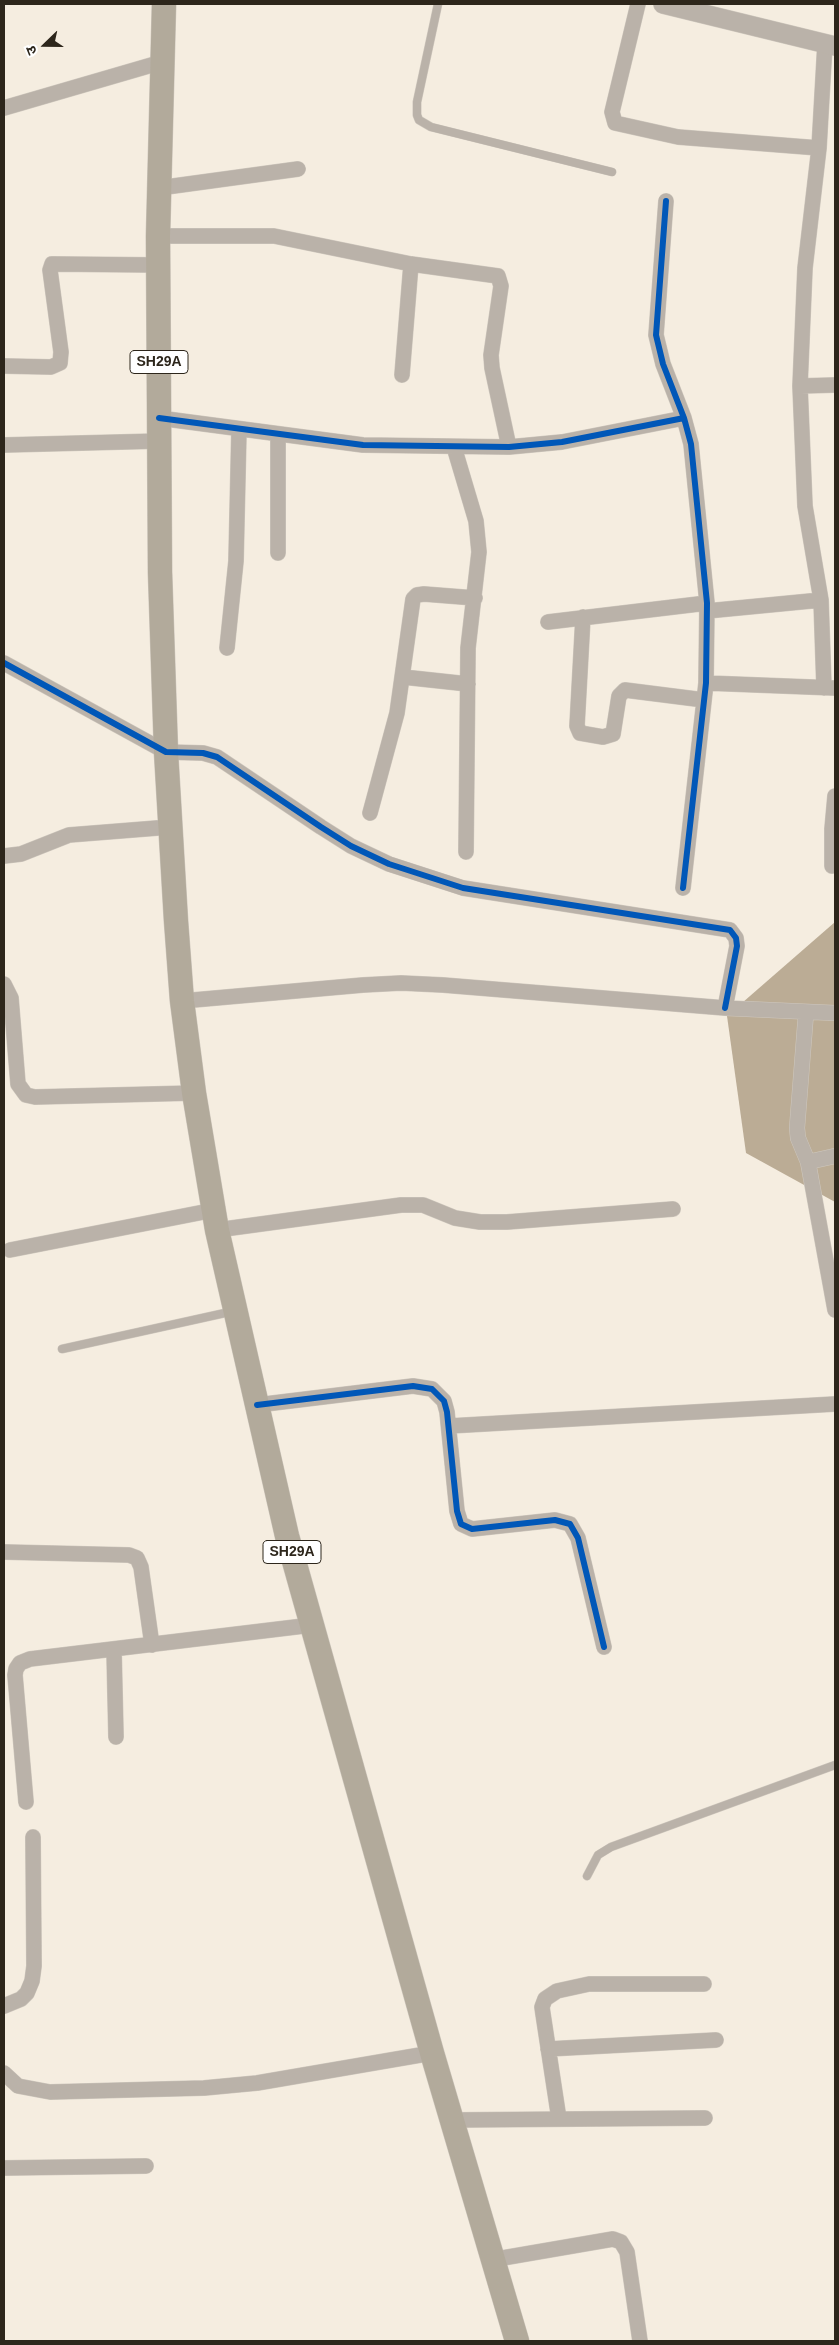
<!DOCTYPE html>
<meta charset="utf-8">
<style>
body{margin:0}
#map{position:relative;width:839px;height:2345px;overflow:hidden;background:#f5ede0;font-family:Helvetica,"Noto Sans Devanagari",sans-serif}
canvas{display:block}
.frame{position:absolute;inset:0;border:5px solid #2d261b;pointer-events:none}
.north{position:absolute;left:20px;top:20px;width:50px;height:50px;-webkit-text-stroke:4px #fff;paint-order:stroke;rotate:248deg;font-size:14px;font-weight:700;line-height:20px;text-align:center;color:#2d261b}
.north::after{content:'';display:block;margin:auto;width:18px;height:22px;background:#2d261b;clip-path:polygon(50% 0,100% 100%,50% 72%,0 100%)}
</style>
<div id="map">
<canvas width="839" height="2345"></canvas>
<div class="frame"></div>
<div class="north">उ</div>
</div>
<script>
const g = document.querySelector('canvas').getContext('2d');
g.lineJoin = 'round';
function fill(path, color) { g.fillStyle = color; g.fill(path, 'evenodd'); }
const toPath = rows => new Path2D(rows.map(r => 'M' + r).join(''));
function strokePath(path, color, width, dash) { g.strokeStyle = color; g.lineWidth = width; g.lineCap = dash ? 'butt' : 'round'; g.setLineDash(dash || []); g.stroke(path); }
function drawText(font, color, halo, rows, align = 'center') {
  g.font = font + ' Helvetica,sans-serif'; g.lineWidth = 5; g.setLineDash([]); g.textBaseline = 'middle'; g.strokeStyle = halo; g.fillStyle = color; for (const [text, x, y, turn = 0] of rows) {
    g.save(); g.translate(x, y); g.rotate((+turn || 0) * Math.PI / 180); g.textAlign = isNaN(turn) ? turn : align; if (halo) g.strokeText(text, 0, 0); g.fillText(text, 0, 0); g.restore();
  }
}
fill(toPath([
 [835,922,835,1202,746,1153,727,1016]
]), '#bbac95');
const service = toPath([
 [438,4,417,102,417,115,419,120,431,127,612,172],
 [62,1349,234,1311],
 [587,1876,598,1855,611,1847,835,1765]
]);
const minor = toPath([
 [638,4,612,112,615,123,678,137,819,148],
 [4,108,162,62],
 [159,188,298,169],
 [666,201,656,335,663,364,684,418,691,444,707,603,706,683,683,888],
 [158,236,274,236,411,264,498,276,501,286,491,355,492,368,509,447],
 [4,366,51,367,60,363,61,352,50,270,52,264,158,265],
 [402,375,411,264],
 [800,386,835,385],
 [159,418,363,445,509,447,562,442,684,418],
 [4,445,160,441],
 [454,447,476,521,479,552,468,648,466,852],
 [278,553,278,435],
 [707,611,821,600],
 [583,617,577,726,580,733,603,737,613,734,619,696,625,690,704,700],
 [548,622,707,603],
 [227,648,236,561,239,429],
 [4,663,166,752,203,753,217,757,321,827,351,846,389,864,463,888,730,930,736,938,737,946,725,1008],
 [403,677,468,684],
 [706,683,835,688],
 [824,688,821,600,805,506,800,386,805,268,819,148,825,43],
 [370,813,397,713,413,599,417,595,424,594,475,598],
 [4,856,21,854,69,835,170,827],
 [832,866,832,829,835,796],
 [4,984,11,998,18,1084,26,1095,35,1097,194,1093],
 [182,1001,363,985,401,983,443,985,725,1008,835,1013],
 [806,1013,797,1128,798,1138,808,1162,835,1310],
 [808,1162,835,1156],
 [217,1230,401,1205,423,1205,455,1218,480,1222,507,1222,673,1209],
 [10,1250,214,1210],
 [257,1405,413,1386,432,1389,444,1401,447,1412,457,1511,461,1524,472,1529,555,1520,570,1524,578,1538,604,1647],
 [449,1426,835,1404],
 [4,1552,129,1555,137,1558,141,1567,152,1645],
 [114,1650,116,1737],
 [26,1802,15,1675,16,1669,20,1663,30,1659,312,1625],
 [4,2006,21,1999,27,1993,32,1981,34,1966,33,1837],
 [548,2049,716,2040],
 [4,2073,18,2086,50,2092,204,2088,257,2083,432,2053],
 [559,2119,543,2014,542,2007,545,1999,557,1991,589,1984,704,1984],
 [452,2120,705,2118],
 [4,2168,146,2166],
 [491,2260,613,2239,621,2242,627,2252,640,2341]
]);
const tertiary = toPath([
 [663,4,835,46]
]);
const primary = toPath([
 [164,4,158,236,160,572,166,752,176,921,182,1001,194,1093,217,1230,287,1536,432,2053,517,2341]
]);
strokePath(service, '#cfc8be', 9);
strokePath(minor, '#cfc8be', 16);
strokePath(tertiary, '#cfc8be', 20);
strokePath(primary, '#cfc8be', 25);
strokePath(service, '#bab2a9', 8);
strokePath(minor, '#bab2a9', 15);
strokePath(tertiary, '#bab2a9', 19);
strokePath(primary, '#b2aa9b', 24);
strokePath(toPath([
 [666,201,656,335,663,364,684,418,691,444,707,603,706,683,683,888],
 [159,418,363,445,509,447,562,442,684,418],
 [4,663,166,752,203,753,217,757,321,827,351,846,389,864,463,888,730,930,736,938,737,946,725,1008],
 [257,1405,413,1386,432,1389,444,1401,447,1412,457,1511,461,1524,472,1529,555,1520,570,1524,578,1538,604,1647]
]), '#0057b8', 6);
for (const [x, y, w] of [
 [159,362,58],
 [292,1552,58]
]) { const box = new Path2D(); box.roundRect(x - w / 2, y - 11.5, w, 23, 4); g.fillStyle = '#fff'; g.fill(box); strokePath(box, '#2d261b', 1); }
drawText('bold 14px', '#2d261b', null, [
 ["SH29A",159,362],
 ["SH29A",292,1552]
]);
</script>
